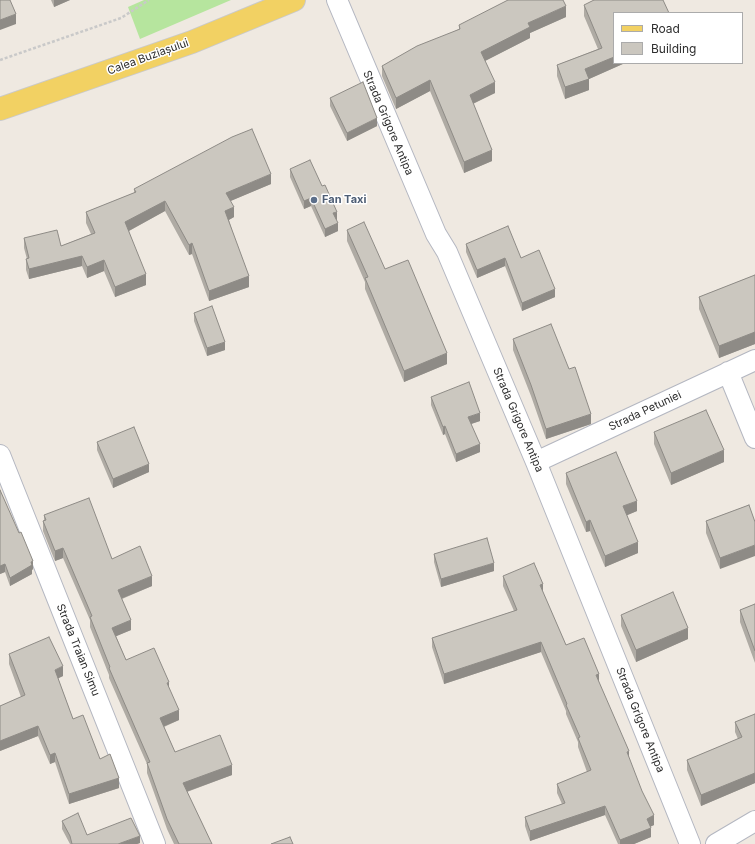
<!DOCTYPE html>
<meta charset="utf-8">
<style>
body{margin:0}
#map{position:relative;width:755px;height:844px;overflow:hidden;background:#efe9e1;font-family:Inter,sans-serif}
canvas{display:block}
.legend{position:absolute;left:613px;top:12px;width:130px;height:52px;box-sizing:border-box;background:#fff;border:1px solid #ababab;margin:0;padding:5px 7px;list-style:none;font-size:12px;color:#2e2e2e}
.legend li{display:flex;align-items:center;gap:8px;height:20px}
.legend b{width:20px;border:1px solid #ababab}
</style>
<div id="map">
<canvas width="755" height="844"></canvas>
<ul class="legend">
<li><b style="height:5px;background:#f2d163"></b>Road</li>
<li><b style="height:11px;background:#cbc7bf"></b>Building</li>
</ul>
</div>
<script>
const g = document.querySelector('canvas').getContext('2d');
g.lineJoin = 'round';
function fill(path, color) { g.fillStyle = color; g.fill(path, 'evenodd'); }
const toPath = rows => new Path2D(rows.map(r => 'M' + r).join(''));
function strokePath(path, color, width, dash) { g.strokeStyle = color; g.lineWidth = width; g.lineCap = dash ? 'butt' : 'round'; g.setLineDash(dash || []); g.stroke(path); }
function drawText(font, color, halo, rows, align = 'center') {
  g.font = font + ' Inter,sans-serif'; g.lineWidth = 3; g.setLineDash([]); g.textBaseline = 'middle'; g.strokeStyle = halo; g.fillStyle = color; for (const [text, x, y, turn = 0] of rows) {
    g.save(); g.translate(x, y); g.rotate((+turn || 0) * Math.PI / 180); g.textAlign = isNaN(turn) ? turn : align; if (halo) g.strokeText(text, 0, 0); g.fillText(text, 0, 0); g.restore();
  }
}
fill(toPath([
 [144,0,231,0,140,39,128,7]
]), '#b6e59e');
const minor = toPath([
 [337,0,436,234,447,252,536,462,690,844],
 [728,372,755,438],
 [0,455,155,844],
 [536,462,755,360],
 [716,844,755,821]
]);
const primary = toPath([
 [0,109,192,42,294,0]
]);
strokePath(minor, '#b4b7c1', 22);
strokePath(primary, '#c9c9c9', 24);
strokePath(toPath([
 [0,60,121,18,149,0]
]), '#c9c9c9', 2.5, [3, 2]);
strokePath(minor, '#fff', 20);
strokePath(primary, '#f2d163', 22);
fill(toPath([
 [51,0,70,0,54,7],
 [584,5,614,63,625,63,589,79,589,90,565,99,557,76,557,65,598,49,584,16],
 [566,17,530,33,530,38,485,61,495,93,473,104,492,161,464,173,430,91,396,109,382,76,382,66,459,29,459,25],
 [330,98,377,126,347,141,330,106],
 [290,169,322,186,337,220,336,220,338,231,325,237,311,206,304,209,290,177],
 [271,184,230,201,234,217,229,220,249,287,209,301,192,254,189,255,165,211,129,231,146,285,115,297,104,271,87,278,82,266,29,279,26,270,26,259,27,259,24,248,24,238,61,246,91,234,86,223,86,212,134,193,134,189],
 [347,230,385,269,447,364,404,382,365,289,365,282,347,241],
 [466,244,521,258,555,297,522,311,505,266,477,278,466,252],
 [755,275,755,344,719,358,699,309,699,297],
 [194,313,225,350,207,356,194,321],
 [513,339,591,424,546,439,531,396,513,350],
 [431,397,480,421,471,424,480,452,456,462,445,434,443,435,431,405],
 [654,432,724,462,671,485,654,444],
 [97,442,149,472,113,488,97,450],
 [566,473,637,511,627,515,638,553,605,567,590,531,586,532,566,484],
 [0,490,33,569,32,570,32,574,10,586,5,572,0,574],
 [749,505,720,569,706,533,706,521],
 [44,515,112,559,152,586,122,599,131,630,116,636,126,660,169,689,179,720,164,727,175,752,232,775,187,792,212,844,174,844,167,829,147,773,147,764,109,678,109,675,90,627,90,620,63,558,55,561,43,531,43,521,44,520],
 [434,554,494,571,441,587,434,562],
 [503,576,543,593,566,645,599,682,654,825,650,827,651,837,634,844,618,844,605,815,530,841,525,826,525,817,562,804,557,793,557,784,587,772,578,747,578,742,566,714,566,711,541,652,444,684,432,647,432,638,514,611,503,586],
 [755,604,755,663,740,622,740,610],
 [621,615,688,639,636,662,621,626],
 [9,654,63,676,58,678,73,719,119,788,69,804,55,762,50,764,38,736,0,751,0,706,21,697,9,664],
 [755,714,755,783,701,806,687,770,687,760,738,739,735,732,735,722],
 [62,821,87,835,140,843,137,844,70,844,62,829]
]), '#afaba4');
fill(toPath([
 [54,0,70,0,54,7],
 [566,6,566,17,530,33,530,38,481,63,481,52,528,23],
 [16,14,16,24,0,30,0,20],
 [614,57,614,63,625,63,589,79,589,90,565,99,565,87,585,69],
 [430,80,430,91,396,109,396,98],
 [495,82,495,93,470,105,470,95],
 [377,118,377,126,347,141,347,133],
 [492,150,492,161,464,173,464,162],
 [271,174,271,184,226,203,226,193],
 [311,198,311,206,304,209,304,201],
 [165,201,165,211,125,233,125,222],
 [234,207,234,217,225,222,225,211],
 [337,212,337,220,333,221,333,213],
 [338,223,338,231,325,237,325,229],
 [192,243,192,254,189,255,189,245],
 [82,256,82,266,29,279,29,269],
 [505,258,505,266,477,278,477,270],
 [104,260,104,271,87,278,87,267],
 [146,274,146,285,115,297,115,287],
 [249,276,249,287,209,301,209,291],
 [555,289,555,297,522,311,522,303],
 [755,332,755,344,719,358,719,346],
 [225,342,225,350,207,356,207,348],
 [447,353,447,364,404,382,404,371],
 [480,413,480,421,468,425,468,417],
 [591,414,591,424,546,439,546,429],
 [445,426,445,434,443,435,443,427],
 [480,444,480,452,456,462,456,454],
 [724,450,724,462,671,485,671,473],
 [149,464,149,472,113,488,113,479],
 [637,501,637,511,623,517,623,506],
 [590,520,590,531,586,532,586,522],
 [638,542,638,553,605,567,605,556],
 [755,545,755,556,720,569,720,558],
 [63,548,63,558,55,561,55,551],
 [33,561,33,569,32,570,32,574,10,586,10,578,31,562],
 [494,563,494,571,441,587,441,579],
 [5,564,5,572,0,574,0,566],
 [152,576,152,586,118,600,118,590],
 [543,584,543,593,540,585],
 [131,620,131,630,112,638,112,628],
 [688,628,688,639,636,662,636,650],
 [541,642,541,652,444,684,444,674],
 [63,666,63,676,55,680,55,670],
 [599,674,599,684,596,675],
 [169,682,169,692,167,683],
 [179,710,179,720,160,728,160,718],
 [38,726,38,736,0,751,0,741],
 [629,751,629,760,627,752],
 [55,753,55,762,50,764,50,755],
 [232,765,232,775,183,793,183,783],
 [755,773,755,783,701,806,701,795],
 [119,778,119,788,69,804,69,794],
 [605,806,605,815,530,841,530,831],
 [654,815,654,825,647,828,647,819],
 [651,828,651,837,634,844,620,844,620,840],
 [140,836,140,843,137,844,118,844]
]), '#8e8b86');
const building = toPath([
 [0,0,10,0,16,14,0,20,0,0],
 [508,0,563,0,566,6,528,23,530,27,481,52,495,82,470,95,492,150,464,162,430,80,396,98,382,66,417,46,460,29,459,25,508,0],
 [594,0,663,0,669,13,614,13,614,57,585,69,589,79,565,87,557,65,602,48,584,5,594,0],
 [363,82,377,118,347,133,330,98,363,82],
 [252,129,271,174,226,193,234,207,225,211,249,276,209,291,192,243,189,245,165,201,125,222,146,274,115,287,104,260,87,267,82,256,29,269,26,259,29,258,24,238,57,230,61,246,95,233,86,212,136,192,134,189,232,137,252,129],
 [310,160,322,186,325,185,337,212,333,213,338,223,325,229,311,198,304,201,290,169,310,160],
 [364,222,385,269,408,260,447,353,404,371,365,278,368,277,347,230,364,222],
 [508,226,521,258,539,250,555,289,522,303,505,258,477,270,466,244,508,226],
 [755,275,755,332,719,346,699,297,755,275],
 [212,306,225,342,207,348,194,313,212,306],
 [551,324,569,369,575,367,591,414,546,429,531,385,513,339,551,324],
 [469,382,480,413,468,417,480,444,456,454,445,426,443,427,431,397,469,382],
 [706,410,724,450,671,473,654,432,706,410],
 [134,427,149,464,113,479,97,442,134,427],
 [616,452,637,501,623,506,638,542,605,556,590,520,586,522,566,473,616,452],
 [0,490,19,533,21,532,33,561,31,562,32,565,10,578,5,564,0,566,0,490],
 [89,498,112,559,140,546,152,576,118,590,131,620,112,628,126,660,154,648,169,682,167,683,179,710,160,718,175,752,220,735,232,765,183,783,212,844,179,844,167,819,147,763,150,762,109,668,110,667,90,617,92,616,63,548,55,551,43,521,46,520,44,515,89,498],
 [749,505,755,522,755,545,720,558,706,521,749,505],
 [487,538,494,563,441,579,434,554,487,538],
 [534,563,543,584,540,585,566,645,584,638,599,674,596,675,629,751,627,752,642,791,654,815,647,819,651,828,620,840,605,806,530,831,525,817,565,803,557,784,591,770,578,738,580,737,566,705,567,704,541,642,444,674,432,638,517,610,503,576,534,563],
 [673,592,688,628,636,650,621,615,673,592],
 [755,604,755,651,740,610,755,604],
 [49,637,63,666,55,670,73,719,83,715,100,759,110,754,119,778,69,794,55,753,50,755,38,726,0,741,0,706,25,695,9,654,49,637],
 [755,714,755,773,701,795,687,760,742,737,735,722,755,714],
 [78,813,87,835,131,818,140,836,118,844,72,844,70,836,62,821,78,813],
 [290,837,293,844,271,844,290,837]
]);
fill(building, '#cbc7bf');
strokePath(building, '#8e8b86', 1);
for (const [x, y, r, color] of [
 [314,200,4,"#5c6f8a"]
]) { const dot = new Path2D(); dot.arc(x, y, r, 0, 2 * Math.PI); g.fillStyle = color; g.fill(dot); strokePath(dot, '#fff', 1.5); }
drawText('11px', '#2e2e2e', '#fff', [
 ["Calea Buziașului",148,57,-20],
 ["Strada Grigore Antipa",388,123,67],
 ["Strada Petuniei",645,411,-25],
 ["Strada Grigore Antipa",518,420,67],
 ["Strada Traian Simu",78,650,68],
 ["Strada Grigore Antipa",640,720,68]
]);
drawText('bold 11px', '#4e5e75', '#fff', [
 ["Fan Taxi",322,200]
], 'left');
</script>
